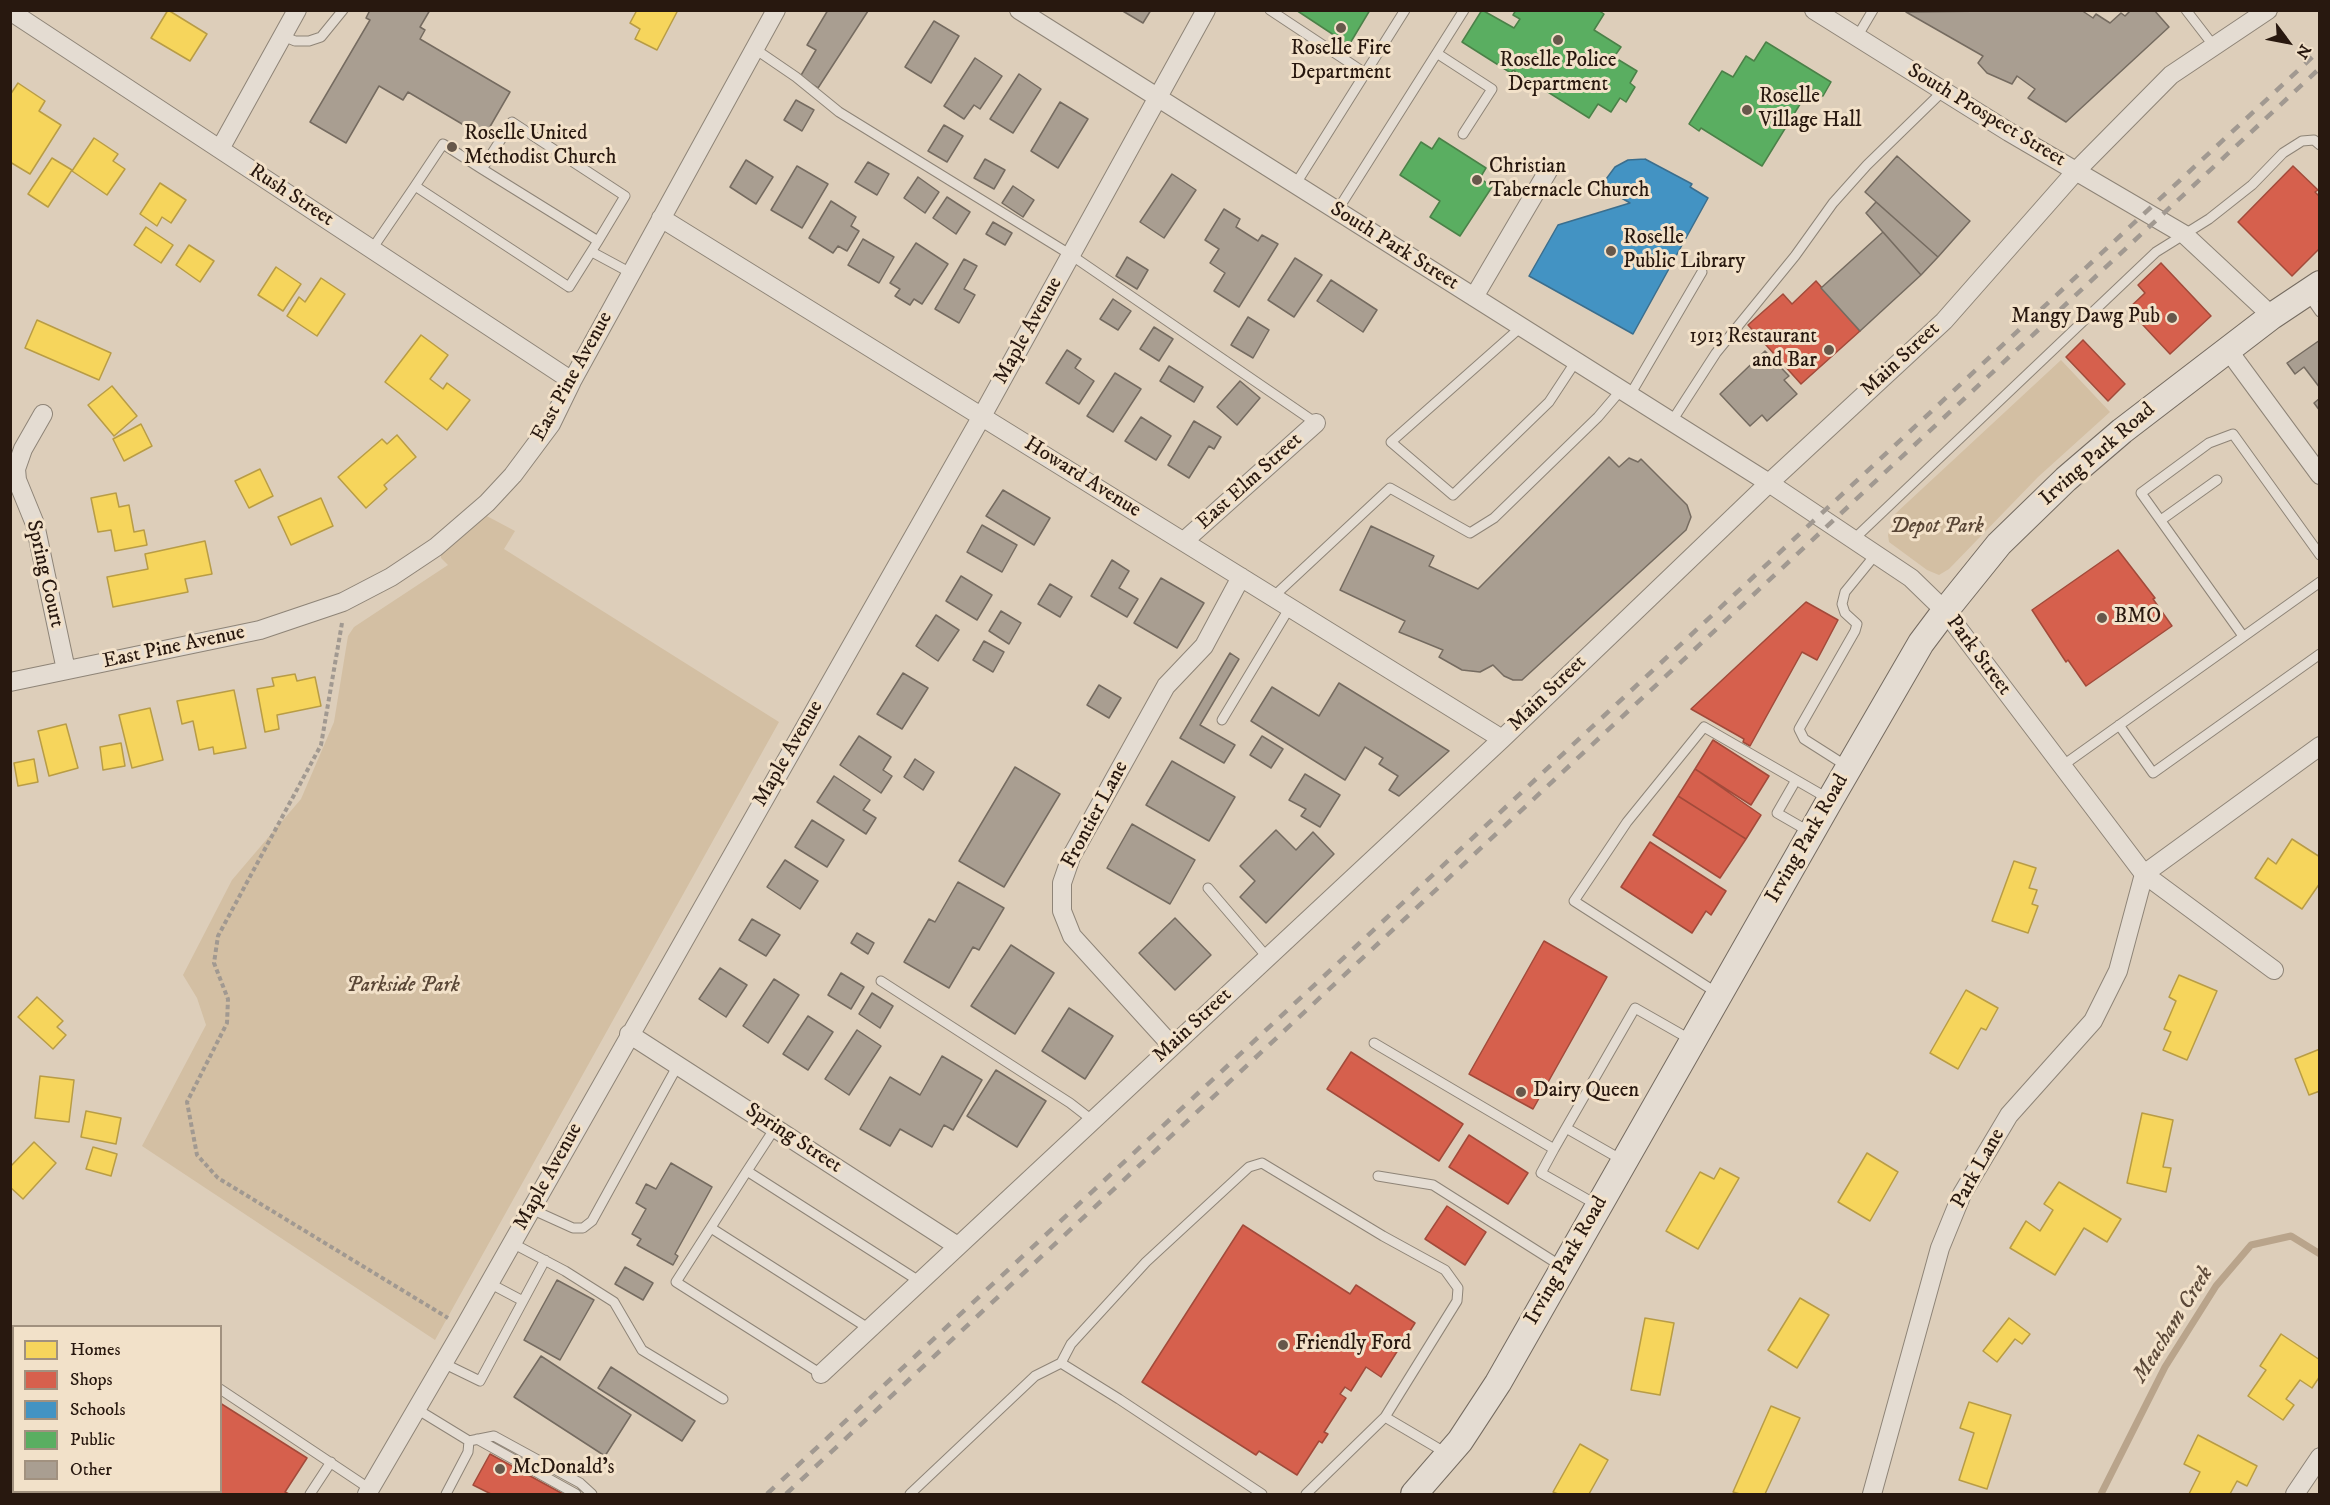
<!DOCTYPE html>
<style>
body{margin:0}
#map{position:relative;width:2330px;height:1505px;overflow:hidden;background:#ddceba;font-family:"IM FELL DW Pica",serif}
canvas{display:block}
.frame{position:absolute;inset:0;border:12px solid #28180f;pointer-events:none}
.legend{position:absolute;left:12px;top:1325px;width:210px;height:168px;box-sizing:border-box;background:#f2e1c9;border:2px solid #a1917f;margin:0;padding:8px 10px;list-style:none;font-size:18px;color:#28180f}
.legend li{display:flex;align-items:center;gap:12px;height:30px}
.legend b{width:30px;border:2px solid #a1917f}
.north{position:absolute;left:2258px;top:12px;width:60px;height:60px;-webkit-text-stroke:4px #f2e1c9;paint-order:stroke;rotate:122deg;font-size:16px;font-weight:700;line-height:24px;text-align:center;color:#28180f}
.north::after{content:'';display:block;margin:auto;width:21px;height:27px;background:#28180f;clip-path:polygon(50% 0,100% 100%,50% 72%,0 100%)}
</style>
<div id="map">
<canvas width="2330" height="1505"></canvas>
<div class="frame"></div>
<ul class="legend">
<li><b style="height:16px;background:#f6d55c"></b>Homes</li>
<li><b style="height:16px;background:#d6604d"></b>Shops</li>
<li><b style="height:16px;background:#4393c3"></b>Schools</li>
<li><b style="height:16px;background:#5aae61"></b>Public</li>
<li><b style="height:16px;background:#a99e91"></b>Other</li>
</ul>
<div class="north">N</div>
</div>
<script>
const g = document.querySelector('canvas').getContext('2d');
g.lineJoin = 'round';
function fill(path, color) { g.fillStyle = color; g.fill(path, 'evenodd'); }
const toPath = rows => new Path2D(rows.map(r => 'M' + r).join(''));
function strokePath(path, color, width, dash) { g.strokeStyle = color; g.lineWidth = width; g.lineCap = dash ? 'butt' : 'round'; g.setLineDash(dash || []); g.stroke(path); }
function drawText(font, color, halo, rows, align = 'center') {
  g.font = font + ' "IM FELL DW Pica",serif'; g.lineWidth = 6; g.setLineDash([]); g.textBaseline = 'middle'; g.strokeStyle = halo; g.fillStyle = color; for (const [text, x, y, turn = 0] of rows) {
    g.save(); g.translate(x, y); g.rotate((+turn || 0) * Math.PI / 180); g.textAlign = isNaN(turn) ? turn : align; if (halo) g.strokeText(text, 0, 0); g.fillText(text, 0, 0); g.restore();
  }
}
fill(toPath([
 [2061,360,2110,412,2038,477,1949,569,1939,575,1927,570,1889,542,1888,535,1895,514],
 [483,514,515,531,504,549,779,722,435,1340,142,1146,206,1025,197,998,183,975,232,880,301,799,334,722,348,636,354,627,448,565,441,558,441,549]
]), '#d3bfa3');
const homes = toPath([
 [168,10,207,34,190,61,151,38,168,10],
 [637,10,678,10,657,50,635,39,640,29,630,23,637,10],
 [18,83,45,101,39,111,61,125,30,174,10,162,10,95,18,83],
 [94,138,118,154,113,161,125,169,107,195,72,171,94,138],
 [52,158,72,170,48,207,28,194,52,158],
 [160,183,186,200,171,223,162,217,157,226,140,214,160,183],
 [146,227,173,245,161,263,134,245,146,227],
 [189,245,214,261,200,282,176,265,189,245],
 [276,267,301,284,283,311,258,295,276,267],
 [321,278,345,294,317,336,287,316,299,297,305,302,321,278],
 [37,320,111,353,99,380,25,348,37,320],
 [421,335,448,355,430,379,443,389,447,383,470,400,447,430,385,382,421,335],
 [112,386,137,416,114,436,88,405,112,386],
 [141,424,152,446,124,461,113,439,141,424],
 [397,435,416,457,384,485,387,489,366,508,338,477,382,439,387,444,397,435],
 [260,469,273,496,249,508,235,481,260,469],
 [116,493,119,507,129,505,134,532,144,530,147,545,115,551,111,530,98,532,91,498,116,493],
 [321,498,333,526,291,545,278,517,321,498],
 [205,541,212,574,185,579,188,592,113,607,107,577,148,569,145,554,205,541],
 [295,674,297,681,315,677,321,706,277,715,279,729,265,732,257,689,274,686,272,678,295,674],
 [234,690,246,748,214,754,213,747,199,750,193,721,182,724,177,701,234,690],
 [150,708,163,760,132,768,119,715,150,708],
 [66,724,78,768,49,776,38,731,66,724],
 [121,743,125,766,103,770,100,747,121,743],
 [34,759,38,782,18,786,14,763,34,759],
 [2292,839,2320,857,2320,883,2302,909,2255,878,2268,858,2276,864,2292,839],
 [2014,861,2036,868,2029,888,2037,890,2032,904,2038,906,2028,933,1992,921,2014,861],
 [2179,975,2217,991,2187,1060,2163,1050,2171,1032,2164,1029,2176,1001,2169,997,2179,975],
 [1966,990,1998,1008,1986,1030,1981,1028,1958,1069,1930,1053,1966,990],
 [37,997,63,1021,57,1027,66,1035,53,1049,18,1017,37,997],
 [2320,1049,2320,1091,2309,1095,2295,1059,2320,1049],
 [40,1076,74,1080,69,1122,35,1118,40,1076],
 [86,1111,121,1118,116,1144,81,1137,86,1111],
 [2142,1113,2173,1120,2163,1167,2171,1168,2166,1192,2127,1183,2142,1113],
 [34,1142,56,1163,23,1199,10,1187,10,1167,34,1142],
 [93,1147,117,1154,111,1176,86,1169,93,1147],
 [1867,1153,1898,1172,1870,1221,1838,1202,1867,1153],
 [1720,1168,1739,1178,1698,1249,1666,1231,1700,1172,1714,1179,1720,1168],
 [2059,1182,2121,1219,2107,1242,2084,1228,2055,1275,2010,1248,2026,1221,2040,1231,2053,1210,2044,1204,2059,1182],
 [1800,1298,1829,1315,1797,1368,1768,1350,1800,1298],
 [1645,1318,1674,1323,1660,1395,1631,1390,1645,1318],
 [2009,1318,2030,1334,2022,1344,2015,1339,1997,1362,1983,1351,2009,1318],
 [2281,1334,2320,1360,2320,1376,2312,1388,2300,1380,2286,1399,2294,1405,2283,1420,2248,1396,2266,1370,2260,1366,2281,1334],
 [1969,1402,2011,1415,1987,1489,1959,1480,1974,1433,1960,1428,1969,1402],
 [1771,1406,1800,1418,1765,1494,1740,1494,1733,1492,1771,1406],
 [2198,1435,2257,1466,2247,1486,2237,1481,2230,1494,2189,1494,2200,1472,2184,1464,2198,1435],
 [1580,1444,1608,1460,1589,1494,1558,1494,1553,1492,1580,1444]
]);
fill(homes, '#f6d55c');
strokePath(homes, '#b89c45', 1.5);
const shops = toPath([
 [2293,166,2318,190,2315,192,2320,197,2320,248,2292,276,2238,222,2293,166],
 [2161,263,2211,316,2170,354,2128,309,2145,293,2138,285,2161,263],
 [1816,281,1860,331,1801,384,1748,325,1783,294,1792,304,1816,281],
 [2083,340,2125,384,2108,401,2066,357,2083,340],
 [2118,550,2155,598,2153,599,2172,626,2086,686,2068,660,2066,662,2032,610,2118,550],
 [1806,602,1838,620,1817,660,1802,652,1750,746,1743,742,1744,739,1691,709,1806,602],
 [1713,740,1769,776,1751,805,1695,769,1713,740],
 [1695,769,1761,815,1746,839,1678,796,1695,769],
 [1678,796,1746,839,1720,878,1653,835,1678,796],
 [1650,842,1726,891,1711,915,1706,911,1692,933,1621,887,1650,842],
 [1544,941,1607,977,1533,1109,1469,1074,1544,941],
 [1351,1052,1463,1124,1439,1161,1327,1089,1351,1052],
 [1469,1135,1528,1173,1508,1204,1449,1167,1469,1135],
 [1447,1206,1486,1232,1465,1265,1425,1239,1447,1206],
 [1243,1225,1350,1294,1356,1285,1415,1323,1381,1377,1366,1367,1351,1391,1345,1387,1340,1394,1346,1398,1324,1432,1328,1434,1322,1443,1319,1441,1297,1475,1259,1451,1256,1455,1142,1382,1243,1225],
 [220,1403,307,1458,285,1492,289,1494,220,1494,215,1492,220,1492,220,1403],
 [490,1454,563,1494,491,1494,473,1485,490,1454],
 [14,1485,14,1492,56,1492,61,1494,10,1494,14,1485]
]);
fill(shops, '#d6604d');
strokePath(shops, '#a24a3a', 1.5);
const schools = toPath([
 [1645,159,1692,184,1690,187,1708,198,1633,334,1529,276,1558,225,1630,203,1601,186,1615,167,1628,160,1645,159]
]);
fill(schools, '#4393c3');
strokePath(schools, '#3b6e8d', 1.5);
const public = toPath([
 [1296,10,1370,10,1349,45,1296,10],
 [1482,10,1514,28,1520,19,1513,15,1516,10,1598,10,1604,14,1594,30,1621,47,1614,57,1637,71,1630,83,1635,87,1626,102,1620,98,1611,112,1598,104,1589,118,1513,70,1511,73,1462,42,1482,10],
 [1766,42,1831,82,1823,96,1810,88,1762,166,1701,128,1699,131,1689,124,1722,71,1733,77,1746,56,1754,61,1766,42],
 [1439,138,1486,168,1480,178,1492,187,1460,236,1430,217,1440,201,1400,175,1421,142,1432,149,1439,138]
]);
fill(public, '#5aae61');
strokePath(public, '#4b8148', 1.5);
strokePath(toPath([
 [2101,1494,2165,1367,2216,1286,2251,1245,2291,1236,2320,1254]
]), '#b9a48b', 7);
const building = toPath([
 [370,10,430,10,420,27,425,30,420,39,510,92,484,137,408,92,403,100,379,86,346,143,310,122,370,20,366,18,370,10],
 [828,10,868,11,818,88,800,77,816,50,807,45,828,10],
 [1121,10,1151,10,1143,23,1121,10],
 [2081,10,2093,18,2096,14,2110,23,2121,13,2125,16,2131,10,2154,10,2169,27,2066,122,2028,98,2035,89,2017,76,2012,84,1987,73,1978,63,1983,56,1906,12,2081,10],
 [934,21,959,36,931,83,905,67,934,21],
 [975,58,1002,76,980,109,974,105,964,119,944,106,975,58],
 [1019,74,1041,89,1013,133,990,119,1019,74],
 [796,100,814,110,802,131,784,120,796,100],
 [1060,102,1088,119,1058,168,1031,151,1060,102],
 [944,125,963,136,947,162,928,151,944,125],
 [1897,156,1970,221,1938,257,1865,192,1897,156],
 [985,159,1005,170,994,189,974,178,985,159],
 [746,160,773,177,756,204,730,187,746,160],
 [868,162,889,174,877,195,855,182,868,162],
 [797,166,828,184,802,228,771,210,797,166],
 [1172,174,1196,190,1164,238,1140,222,1172,174],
 [918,177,939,192,925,213,904,198,918,177],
 [1013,186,1034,200,1023,217,1002,203,1013,186],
 [947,197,970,212,956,234,933,218,947,197],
 [831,201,856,217,851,226,859,231,847,251,838,246,833,253,809,238,831,201],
 [1876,202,1938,257,1921,275,1866,213,1876,202],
 [1224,209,1240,219,1236,227,1258,241,1262,235,1278,244,1239,307,1214,291,1225,273,1210,263,1219,249,1205,240,1224,209],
 [993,222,1012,233,1005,245,986,234,993,222],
 [1883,232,1921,275,1860,331,1821,288,1883,232],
 [863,239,894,257,879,283,848,265,863,239],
 [916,243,948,264,922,304,914,299,910,305,895,296,900,289,890,283,916,243],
 [1127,257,1148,270,1137,289,1116,276,1127,257],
 [1295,258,1322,275,1294,317,1268,300,1295,258],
 [964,259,977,266,964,289,975,295,959,323,935,309,964,259],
 [1331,280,1377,310,1363,332,1317,301,1331,280],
 [1113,299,1131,311,1118,330,1100,319,1113,299],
 [1248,317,1269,330,1253,358,1231,345,1248,317],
 [1154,327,1173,339,1159,361,1140,349,1154,327],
 [2320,340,2320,388,2304,367,2295,374,2287,363,2320,340],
 [1067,350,1081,359,1075,368,1094,381,1079,404,1046,383,1067,350],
 [1765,351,1789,376,1784,380,1797,394,1767,421,1762,415,1750,426,1720,394,1765,351],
 [1169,366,1203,387,1194,402,1160,381,1169,366],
 [1115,373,1141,389,1113,432,1087,416,1115,373],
 [1240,381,1260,398,1237,425,1217,407,1240,381],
 [2320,398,2320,411,2314,403,2320,398],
 [1141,417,1171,436,1156,460,1125,441,1141,417],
 [1194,421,1221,437,1214,449,1209,446,1189,478,1168,465,1194,421],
 [1609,457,1619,467,1629,458,1638,462,1641,459,1687,505,1691,517,1686,530,1522,680,1513,680,1504,676,1493,665,1480,672,1462,670,1439,657,1443,650,1399,632,1405,621,1340,590,1371,526,1434,556,1429,566,1478,589,1609,457],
 [1003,490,1050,518,1034,545,986,516,1003,490],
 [982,525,1017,545,1002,572,967,552,982,525],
 [1112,560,1129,571,1119,588,1138,599,1127,617,1091,596,1112,560],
 [961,576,992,595,977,620,946,601,961,576],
 [1161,578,1204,603,1177,648,1134,623,1161,578],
 [1050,584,1072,597,1060,617,1038,604,1050,584],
 [1001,611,1021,623,1009,644,989,631,1001,611],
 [936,615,959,630,938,661,916,646,936,615],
 [984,641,1004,652,993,672,973,660,984,641],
 [1230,653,1239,659,1200,725,1235,745,1224,763,1180,738,1230,653],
 [903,673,928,688,902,729,877,714,903,673],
 [1339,683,1449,751,1399,796,1389,790,1398,776,1379,764,1383,758,1365,747,1345,780,1251,721,1272,687,1319,716,1339,683],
 [1099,685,1121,698,1109,718,1087,705,1099,685],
 [859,736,891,757,883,770,892,776,881,793,840,765,859,736],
 [1262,736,1283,749,1271,768,1250,755,1262,736],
 [915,759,934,772,923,790,904,777,915,759],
 [1172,761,1235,797,1209,841,1146,805,1172,761],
 [1015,767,1060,794,1004,887,959,861,1015,767],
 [1305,774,1340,795,1320,827,1301,816,1306,809,1289,800,1305,774],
 [834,776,870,800,863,810,876,818,866,834,817,802,834,776],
 [812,820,844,840,827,867,795,847,812,820],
 [1132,824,1195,860,1170,904,1107,868,1132,824],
 [1276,830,1296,850,1313,832,1334,854,1266,923,1240,897,1255,881,1240,866,1276,830],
 [785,860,818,881,800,909,767,887,785,860],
 [958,882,1004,908,979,950,973,947,949,988,904,962,929,919,935,922,958,882],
 [1175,918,1211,955,1175,990,1139,953,1175,918],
 [752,919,780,935,766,956,739,940,752,919],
 [857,933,874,943,868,954,851,943,857,933],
 [1011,945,1054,973,1015,1034,971,1006,1011,945],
 [720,968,747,985,726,1017,699,999,720,968],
 [841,973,864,987,851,1009,828,995,841,973],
 [774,979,799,995,768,1043,743,1026,774,979],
 [872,993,893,1006,880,1028,859,1014,872,993],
 [1069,1008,1113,1036,1085,1079,1042,1051,1069,1008],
 [808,1016,833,1032,808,1070,783,1054,808,1016],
 [857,1030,881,1046,849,1095,825,1079,857,1030],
 [942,1056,982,1080,953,1130,944,1125,932,1147,900,1129,890,1146,860,1129,890,1077,920,1095,942,1056],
 [996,1070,1046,1101,1017,1147,967,1116,996,1070],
 [671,1163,712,1187,675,1254,678,1256,673,1265,637,1245,641,1239,632,1234,646,1209,636,1203,646,1184,656,1189,671,1163],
 [625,1267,653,1283,643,1300,615,1284,625,1267],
 [557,1280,594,1300,560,1360,524,1340,557,1280],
 [541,1356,631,1415,605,1456,514,1397,541,1356],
 [611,1367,695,1421,682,1441,598,1388,611,1367]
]);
fill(building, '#a99e91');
strokePath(building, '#756b60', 1.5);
const service = toPath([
 [1270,10,1365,73],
 [2186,10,2213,45],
 [283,36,295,41,309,41,321,37,343,10],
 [1857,37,1873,10],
 [755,49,796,77,839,112,1071,255,1316,423],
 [1438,54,1492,89,1463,134],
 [482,169,512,122,625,196,598,241,569,287,415,186,443,144,482,169,598,241],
 [1295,185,1405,10],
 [1337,211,1464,10],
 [372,249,415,186],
 [592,252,631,273],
 [2308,295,2320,312],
 [1521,327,1391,442,1453,495,1549,402,1576,361],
 [1630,395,1702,272],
 [1672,421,1716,353,1795,256,1833,203,1867,165,1943,91],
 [2161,520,2217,480],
 [1854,539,2156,252,2209,219,2252,185,2283,153,2302,141,2314,140,2320,145],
 [1273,597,1390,488,1470,533,1494,518,1598,417,1621,390],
 [2243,636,2141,493,2209,443,2233,434,2320,555],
 [1222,720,1290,607],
 [2119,725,2153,773,2320,654],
 [2062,766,2320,582],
 [1848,767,1804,739,1799,729,1855,631,1857,624,1845,613,1842,604,1845,592,1876,554],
 [1796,780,1777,813,1810,832],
 [1208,888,1267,957],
 [881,981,1070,1103,1092,1120],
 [1717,993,1574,901,1627,822,1704,727,1829,799],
 [1374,1043,1554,1149,1541,1173,1597,1205],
 [1566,1128,1635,1008,1693,1041],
 [1554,1149,1566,1128,1622,1160],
 [747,1171,775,1128],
 [1378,1176,1433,1185,1561,1266],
 [531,1209,573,1228,583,1228,592,1221,678,1065],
 [711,1228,868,1328],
 [512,1243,565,1271,614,1302,642,1350,723,1399],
 [489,1283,523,1301],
 [443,1363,480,1381,545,1260],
 [1061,1363,1071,1344,1146,1262,1249,1167,1262,1163,1383,1236,1445,1270,1458,1288,1457,1301,1385,1417],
 [821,1374,676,1282,747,1171,919,1281],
 [220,1389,370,1489],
 [415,1408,469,1441,494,1436,580,1483,592,1494],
 [477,1439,576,1494],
 [10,1456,14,1452],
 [83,1492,88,1494],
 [159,1492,164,1494],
 [310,1494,331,1462],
 [446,1494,468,1452,469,1441],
 [910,1494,1035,1376,1061,1363,1119,1399,1262,1494],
 [1306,1494,1385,1417,1446,1453]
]);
const minor = toPath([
 [1019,10,1769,483,1911,578,1945,611,2144,874,2274,970],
 [1814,10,2009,132,2185,235,2272,316],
 [10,11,572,381],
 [220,149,297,10],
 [661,218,1502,739],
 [1474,297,1548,171],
 [2228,350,2320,475],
 [43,414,23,449,16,469,17,480,35,524,66,670],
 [1184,541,1316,423],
 [10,682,260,630,343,602,391,577,436,547,487,503,513,475,551,424,572,381,776,10],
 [2144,874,2320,746],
 [629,1034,956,1245],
 [1172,1046,1072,936,1062,911,1062,883,1071,857,1166,686,1204,646,1241,577],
 [821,1374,1502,739,1769,483,1944,321,2077,170,2171,75,2268,10],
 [367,1494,465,1326,982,416,1206,10],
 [1872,1494,1940,1248,1962,1194,2009,1115,2093,1021,2118,971,2144,874],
 [2295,1494,2320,1457]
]);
const secondary = toPath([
 [1414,1494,1460,1441,1498,1383,1830,800,1921,643,1945,611,1999,544,2066,479,2122,431,2272,316,2320,284]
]);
strokePath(service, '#8e8477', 11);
strokePath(minor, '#8e8477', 20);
strokePath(secondary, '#756b60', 28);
strokePath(toPath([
 [342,623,321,745,218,936,214,963,228,999,227,1023,187,1102,197,1155,218,1178,448,1318]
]), '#a19991', 4, [4.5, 3]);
strokePath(service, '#e4dcd2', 9);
strokePath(minor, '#e4dcd2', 18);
strokePath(secondary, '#e4dcd2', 26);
strokePath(toPath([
 [767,1494,2320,50],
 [786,1494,2320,68]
]), '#a19991', 4.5, [10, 10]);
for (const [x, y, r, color] of [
 [1341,28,6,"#67584b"],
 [1558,40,6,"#67584b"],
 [1747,110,6,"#67584b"],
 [452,147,6,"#67584b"],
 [1477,180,6,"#67584b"],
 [1611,251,6,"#67584b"],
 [2172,318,6,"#67584b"],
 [1829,350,6,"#67584b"],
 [2102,618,6,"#67584b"],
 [1521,1092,6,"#67584b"],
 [1283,1345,6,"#67584b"],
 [500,1469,6,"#67584b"]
]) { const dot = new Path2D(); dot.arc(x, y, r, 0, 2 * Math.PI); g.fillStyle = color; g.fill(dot); strokePath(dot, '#f2e1c9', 2); }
drawText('21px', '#28180f', '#f2e1c9', [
 ["Roselle Fire",1341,50,"center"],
 ["Department",1341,74,"center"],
 ["Roselle Police",1558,62,"center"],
 ["Department",1558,86,"center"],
 ["Roselle",1759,98],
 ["Village Hall",1759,122],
 ["Roselle United",464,135],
 ["Methodist Church",464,159],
 ["Christian",1489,168],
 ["Tabernacle Church",1489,192],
 ["Roselle",1623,239],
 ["Public Library",1623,263],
 ["Mangy Dawg Pub",2160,318,"right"],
 ["1913 Restaurant",1817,338,"right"],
 ["and Bar",1817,362,"right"],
 ["BMO",2114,618],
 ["Dairy Queen",1533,1092],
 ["Friendly Ford",1295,1345],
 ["McDonald's",512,1469]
], 'left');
drawText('21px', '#28180f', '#f2e1c9', [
 ["South Prospect Street",1986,116,31],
 ["Rush Street",291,196,33],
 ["South Park Street",1394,247,32],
 ["Maple Avenue",1029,331,-61],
 ["Main Street",1901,360,-43],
 ["East Pine Avenue",573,377,-61],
 ["Irving Park Road",2098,455,-41],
 ["Howard Avenue",1082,478,32],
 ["East Elm Street",1250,482,-42],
 ["Spring Court",44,574,77],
 ["East Pine Avenue",174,648,-12],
 ["Park Street",1978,656,53],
 ["Main Street",1548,694,-44],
 ["Maple Avenue",789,754,-60],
 ["Frontier Lane",1096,815,-62],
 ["Irving Park Road",1808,839,-60],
 ["Main Street",1193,1026,-43],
 ["Spring Street",793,1139,33],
 ["Park Lane",1979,1169,-61],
 ["Maple Avenue",549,1177,-61],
 ["Irving Park Road",1567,1261,-60]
]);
drawText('italic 21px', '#594636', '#f2e1c9', [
 ["Depot Park",1937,528],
 ["Parkside Park",403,987]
]);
drawText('italic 22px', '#5c4939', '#f2e1c9', [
 ["Meacham Creek",2174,1325,-58]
]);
</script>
